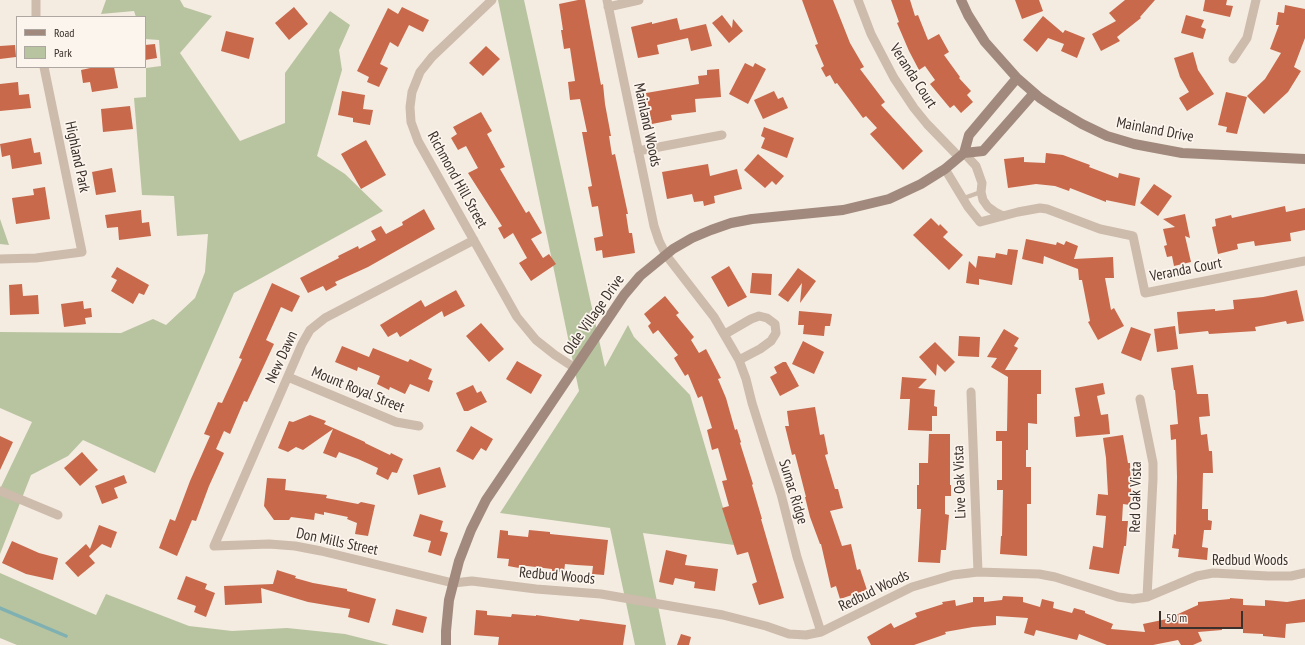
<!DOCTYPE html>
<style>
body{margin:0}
#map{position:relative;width:1305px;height:645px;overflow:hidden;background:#f4ebe1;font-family:"PT Sans Narrow",sans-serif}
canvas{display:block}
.legend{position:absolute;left:16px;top:16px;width:130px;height:52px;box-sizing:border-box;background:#fbf5ee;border:1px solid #aea6a0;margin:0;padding:5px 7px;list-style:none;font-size:12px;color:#3b302b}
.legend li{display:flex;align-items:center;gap:8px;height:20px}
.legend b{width:20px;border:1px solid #aea6a0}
.scale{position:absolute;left:1159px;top:611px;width:84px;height:18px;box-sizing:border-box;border:2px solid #3b302b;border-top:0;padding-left:5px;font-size:12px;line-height:14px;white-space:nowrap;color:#3b302b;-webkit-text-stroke:3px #fbf5ee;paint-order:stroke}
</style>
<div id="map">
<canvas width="1305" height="645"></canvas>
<ul class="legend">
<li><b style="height:5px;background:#a18a7d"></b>Road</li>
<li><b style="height:11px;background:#b8c4a0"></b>Park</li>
</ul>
<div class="scale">50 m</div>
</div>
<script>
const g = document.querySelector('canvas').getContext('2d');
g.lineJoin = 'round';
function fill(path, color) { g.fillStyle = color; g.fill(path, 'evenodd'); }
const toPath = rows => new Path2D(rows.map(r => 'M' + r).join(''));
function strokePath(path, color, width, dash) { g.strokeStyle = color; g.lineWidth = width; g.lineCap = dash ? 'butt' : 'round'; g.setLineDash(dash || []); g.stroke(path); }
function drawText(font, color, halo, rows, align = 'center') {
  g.font = font + ' "PT Sans Narrow",sans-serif'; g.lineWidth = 3.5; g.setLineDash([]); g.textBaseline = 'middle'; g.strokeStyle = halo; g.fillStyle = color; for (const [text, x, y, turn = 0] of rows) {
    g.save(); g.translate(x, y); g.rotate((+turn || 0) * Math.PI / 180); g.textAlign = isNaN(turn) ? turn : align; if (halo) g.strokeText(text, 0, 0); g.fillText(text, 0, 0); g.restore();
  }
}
fill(toPath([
 [106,0,180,0,184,7,212,16,180,53,240,141,285,123,285,73,330,11,350,25,339,50,342,70,317,156,345,174,383,211,234,293,155,473,83,440,68,456,31,475,0,554,0,489,32,422,0,408,0,332,121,333,153,319,166,325,195,298,205,272,208,234,177,236,174,196,142,195,134,98,146,97,146,68,161,66,159,40,145,39,145,17,136,17,134,11,101,14],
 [498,0,524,0,605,367,628,325,634,337,690,395,734,545,643,533,666,645,635,645,610,528,500,513,579,391],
 [0,219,9,245,0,244],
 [0,573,96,615,106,594,189,626,232,631,287,628,345,634,389,645,17,645,0,638]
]), '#b8c4a0');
strokePath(toPath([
 [0,608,66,636]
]), '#7fb0b2', 3.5);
fill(toPath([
 [578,0,585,0,601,85,603,84,605,104,611,136,609,136,612,155,615,154,628,214,626,214,629,233,632,233,635,253,603,258,602,250,596,251,594,238,603,236,598,206,592,207,588,187,592,186,582,132,587,132,580,99,570,100,568,82,575,81,570,48,564,49,561,30,563,30,559,4],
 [802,0,833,0,850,43,864,67,860,69,885,102,881,105,923,151,903,170,870,134,877,128,866,116,863,118,837,83,835,84,830,75,826,77,821,68,824,66,815,45,818,44],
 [891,0,910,0,915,16,918,15,928,40,939,34,949,52,944,55,960,77,959,78,971,91,967,95,973,102,961,113,954,105,950,108,930,84,935,80,925,66,919,70,909,51,897,23,899,22],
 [1015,0,1039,0,1043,11,1022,19],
 [1125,0,1155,0,1140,17,1141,18,1117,37,1120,41,1101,51,1092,34,1116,21,1109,13],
 [1205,0,1227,0,1226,5,1233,6,1230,17,1203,11],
 [1285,5,1305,9,1305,38,1294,67,1301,71,1288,92,1264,114,1247,96,1265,79,1281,53,1270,49,1279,25,1276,25,1278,12,1284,13],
 [294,7,308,24,289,40,275,23],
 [402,7,429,20,423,32,409,25,398,47,390,42,380,64,388,68,379,87,367,82,369,77,357,71,388,8,398,14],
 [722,15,732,28,733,19,743,31,729,43,712,23],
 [1186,15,1204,20,1201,27,1206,29,1203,39,1181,33],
 [1043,16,1063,33,1065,30,1085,38,1077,58,1061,51,1064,44,1048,38,1037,52,1023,40],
 [677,18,680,30,706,24,712,46,691,51,688,38,657,45,659,54,638,58,631,27,652,22,652,24],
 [226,31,254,38,249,59,221,51],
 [155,44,157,58,145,60,145,45],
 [15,45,16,57,0,59,0,46],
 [486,46,500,59,483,76,469,63],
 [1193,52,1198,70,1214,94,1187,111,1179,98,1189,92,1180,77,1174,58],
 [745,63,753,67,755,63,766,69,748,104,729,94],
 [95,67,114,67,118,88,92,92,90,82,83,83,81,70],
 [719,69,721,97,695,99,696,112,671,115,672,120,652,124,646,93,699,84,698,76,707,75,707,70],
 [18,82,19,95,29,94,31,108,0,111,0,84],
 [342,91,365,95,363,109,373,110,370,125,353,122,353,118,338,115],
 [774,91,778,99,783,97,788,108,763,119,754,100],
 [1226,92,1247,97,1237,134,1226,132,1227,127,1218,125],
 [130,106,133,129,103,132,101,109],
 [481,112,492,131,487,134,505,167,500,169,526,213,529,211,542,233,531,239,543,258,549,254,556,264,531,281,519,263,527,258,513,233,504,239,498,228,502,226,468,173,478,168,466,146,458,150,451,138,457,134,453,127],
 [764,127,794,138,787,158,761,148,765,138,761,136],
 [31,138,34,153,40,152,42,164,12,169,10,155,2,157,0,144],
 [366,140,386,175,361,189,341,154],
 [1046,153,1063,155,1090,165,1089,167,1118,178,1119,173,1140,178,1135,206,1106,200,1106,202,1070,188,1069,191,1055,186,1036,184,1008,188,1004,159,1024,157,1024,162,1045,163],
 [758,154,784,176,776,185,772,181,765,188,744,170],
 [708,164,710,176,737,169,742,189,714,196,715,203,704,206,703,201,694,202,692,194,667,199,662,172],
 [112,168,116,192,96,195,92,172],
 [1154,184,1172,196,1158,216,1140,203],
 [45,187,50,219,16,224,12,198,34,195,33,189],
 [1285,206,1286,212,1305,208,1305,230,1290,233,1291,241,1255,246,1254,241,1237,244,1238,249,1218,254,1212,227,1216,226,1215,219,1231,215,1232,218],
 [424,209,435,229,368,267,335,282,337,285,326,291,323,286,308,293,300,278,339,258,338,256,358,246,359,249,376,240,371,231,381,226,386,234,403,225,402,222],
 [141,210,142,223,149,222,151,236,119,240,118,227,107,228,105,215],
 [1185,214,1190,238,1185,236,1191,262,1174,266,1172,256,1167,257,1164,246,1167,245,1163,229,1175,227,1163,219],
 [931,218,939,226,940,224,948,232,943,237,963,255,949,270,913,235],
 [1026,239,1056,245,1057,242,1064,245,1066,241,1078,246,1074,259,1113,257,1114,278,1105,278,1111,310,1114,308,1124,326,1098,340,1088,322,1090,321,1082,280,1079,280,1078,269,1044,256,1043,264,1022,259],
 [1008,249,1018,250,1012,285,979,279,979,285,966,283,969,261,976,268,978,256,995,258,996,253,1007,255],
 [729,266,747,297,728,307,711,277],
 [117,267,149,285,144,295,139,293,133,304,111,291,117,280,111,277],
 [798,268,816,281,800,303,802,283,788,302,778,295],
 [752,273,772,274,771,295,750,293],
 [272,283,300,296,292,312,281,307,266,340,274,344,247,402,244,401,230,434,224,431,216,449,224,453,209,486,196,521,192,520,177,556,159,548,170,519,175,521,190,481,210,436,204,434,218,402,222,403,242,359,239,358],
 [22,284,23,296,38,295,39,314,10,315,9,285],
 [456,290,465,306,444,317,442,311,400,337,397,332,388,337,380,325,421,300,425,307],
 [1297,290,1304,321,1287,324,1286,321,1255,327,1256,331,1209,334,1208,331,1179,334,1177,312,1215,309,1215,311,1234,309,1233,300,1263,297],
 [665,296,679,313,676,315,694,337,691,340,699,353,706,349,721,378,718,379,726,398,735,430,737,429,741,442,740,443,753,484,752,485,762,519,761,519,784,598,759,605,752,584,757,582,748,552,737,555,722,508,729,506,722,481,727,480,718,448,712,450,707,430,712,428,702,396,698,398,688,374,685,376,674,358,678,355,658,330,653,334,648,326,651,323,644,314],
 [83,301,84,309,91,308,92,317,85,318,86,324,64,327,61,304],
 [799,311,832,314,830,326,825,326,824,336,803,334,804,325,798,325],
 [481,323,504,349,489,362,466,336],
 [1175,326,1178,349,1157,352,1154,329],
 [1131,327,1151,334,1141,361,1121,353],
 [1004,329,1019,338,1014,346,1018,348,1005,370,1041,370,1041,394,1037,394,1037,424,1028,423,1028,450,1026,450,1026,467,1031,467,1031,504,1027,504,1027,556,1000,554,1001,536,1002,536,1003,490,997,490,997,480,1002,480,1002,441,996,441,996,431,1007,431,1008,377,991,367,997,358,987,357],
 [959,336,980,337,979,357,958,356],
 [803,341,824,352,814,374,792,364],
 [935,342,955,362,945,372,937,364,936,376,919,357],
 [342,346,369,357,373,348,408,362,410,359,432,369,428,379,433,381,429,392,410,384,405,394,390,387,389,390,377,384,380,376,358,367,357,371,335,362],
 [517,361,542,375,531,394,506,379],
 [783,362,786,362,799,386,780,396,770,377,777,373,774,367],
 [1193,365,1197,394,1208,394,1210,416,1199,417,1201,435,1207,434,1209,451,1212,451,1213,473,1203,473,1202,509,1208,509,1208,520,1212,521,1211,530,1204,530,1202,547,1208,548,1207,560,1178,557,1179,549,1172,548,1174,534,1176,535,1177,477,1176,439,1171,440,1170,425,1178,424,1175,390,1174,390,1171,368],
 [902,377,927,379,918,388,935,390,934,406,937,407,937,416,932,416,932,431,908,430,910,399,900,399],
 [1103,383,1105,394,1097,396,1101,415,1108,414,1110,434,1076,437,1074,417,1080,416,1075,388],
 [473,385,477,393,481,391,487,402,468,411,464,411,456,393],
 [815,407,820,435,824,434,828,454,825,455,835,489,838,489,843,508,830,511,842,546,851,544,857,570,860,569,867,590,840,599,836,586,831,588,821,544,820,544,810,517,805,497,806,497,795,454,792,455,785,426,789,426,787,411],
 [310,415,326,421,324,424,365,442,365,443,390,455,391,453,403,459,397,473,392,472,388,480,376,474,378,468,358,459,339,452,336,458,323,453,333,429,303,450,296,447,288,452,278,448,289,421,293,422],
 [471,426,493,439,486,451,481,448,473,460,456,451],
 [929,434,950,434,950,485,951,485,951,496,945,496,945,514,949,515,946,550,941,550,940,563,918,562,921,509,917,509,917,485,919,485,919,463,928,463],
 [1123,435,1128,463,1130,463,1131,491,1130,505,1123,504,1122,521,1128,521,1126,546,1124,546,1119,574,1089,569,1093,546,1103,548,1106,516,1096,515,1098,494,1108,495,1106,458,1103,438],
 [0,436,13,442,0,470],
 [82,452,98,470,80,486,64,468],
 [440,467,446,487,418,495,413,475],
 [124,475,127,483,114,488,118,498,102,504,95,486],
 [267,478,286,479,285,490,327,495,326,498,358,504,361,502,375,505,368,536,355,534,357,523,347,519,348,517,324,512,324,515,315,513,314,520,291,517,289,520,274,520,264,506],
 [420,514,443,521,440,531,448,533,441,556,428,552,431,541,413,536],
 [99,525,117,532,111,548,102,544,89,556,95,563,78,577,65,563,86,544,90,549],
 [500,530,508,531,508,535,528,537,529,530,550,532,550,534,608,540,604,575,592,574,593,566,576,565,565,564,564,572,552,571,552,569,519,565,519,568,508,566,509,559,497,558],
 [12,541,39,553,58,558,53,580,26,574,2,563],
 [666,550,687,555,685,565,718,569,715,591,694,588,695,582,675,578,673,585,659,582],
 [277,570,296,576,295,578,313,583,347,589,347,591,376,599,369,623,348,617,350,609,308,602,261,588,262,603,225,605,224,586,273,584],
 [186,576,207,584,205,589,215,593,206,617,194,612,196,606,177,599],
 [1003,596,1023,597,1023,602,1040,607,1042,599,1054,602,1053,608,1072,613,1074,608,1085,611,1085,613,1113,624,1111,629,1145,632,1143,624,1167,619,1198,605,1198,602,1230,599,1230,598,1243,599,1243,605,1265,606,1265,600,1287,602,1305,599,1305,622,1286,624,1285,638,1263,636,1263,634,1243,633,1243,629,1222,628,1222,630,1198,632,1202,641,1193,645,1181,645,1178,640,1153,645,1107,645,1079,634,1077,640,1036,630,1034,636,1024,633,1028,618,996,616,996,625,973,627,945,632,946,634,914,645,871,645,867,637,891,623,894,628,917,617,915,613,943,604,942,602,955,600,956,606,973,602,973,597,984,597,984,602,1002,600],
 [396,609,427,617,423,633,392,625],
 [476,610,487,611,487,615,511,617,512,614,536,616,536,615,579,621,580,619,626,625,623,645,498,645,499,637,474,635],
 [681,634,691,637,689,645,677,645]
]), '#c8694b');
strokePath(toPath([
 [964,198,981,192]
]), '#cdbbac', 4.5);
strokePath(toPath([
 [36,0,36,17],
 [492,0,432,57,420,72,412,92,410,107,411,122,418,141,517,317,536,340,555,355,575,368],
 [607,0,654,226,659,241,666,255,714,317,739,360,746,379,752,403,769,457,781,494,797,557,821,632],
 [858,0,871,34,894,78,914,108,927,124,959,157],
 [608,7,639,0],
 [1233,59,1247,38,1256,0],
 [638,151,722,135],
 [964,153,976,166,982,183,981,192,983,200,988,207,995,212,1003,216],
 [945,169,968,207,980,222,1018,212,1040,208,1047,209,1100,229,1133,236,1145,293,1305,261],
 [474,240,325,318,310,330,302,344,214,546,269,544,295,546,321,551,453,583,472,581,536,589,601,594,723,615,766,626,789,634,806,635,821,632,912,587,953,575,978,572,1039,574,1055,577,1118,597,1133,599,1147,597,1197,576,1213,573,1268,576,1291,576,1305,573],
 [0,259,36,258,82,252,44,67],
 [725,334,751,319,759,316,767,318,775,324,776,333,771,341,760,349,739,360],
 [288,377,396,422,419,426],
 [971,392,978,572],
 [1140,399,1153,463,1153,479,1147,597],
 [0,491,58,515]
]), '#cdbbac', 9);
strokePath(toPath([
 [961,0,968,15,985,42,1017,78,1040,98,1055,108,1082,124,1107,136,1134,144,1182,153,1305,159],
 [964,153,983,151,1034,93],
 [446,645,446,631,449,600,459,561,471,530,486,500,624,295,640,276,673,249,692,238,711,230,731,223,752,219,843,210,889,199,921,184,945,169,964,153,969,135,1017,78]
]), '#a18a7d', 10);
drawText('15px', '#3b302b', '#fbf5ee', [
 ["Veranda Court",913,76,57],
 ["Mainland Woods",647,125,78],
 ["Mainland Drive",1155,130,11],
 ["Highland Park",77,157,78],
 ["Richmond Hill Street",457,180,61],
 ["Veranda Court",1186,270,-11],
 ["Olde Village Drive",594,315,-55],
 ["New Dawn",282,357,-65],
 ["Mount Royal Street",358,390,22],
 ["Live Oak Vista",960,482,-92],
 ["Sumac Ridge",793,492,73],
 ["Red Oak Vista",1136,497,-89],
 ["Don Mills Street",337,542,12],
 ["Redbud Woods",1250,561],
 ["Redbud Woods",557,576,5],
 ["Redbud Woods",874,591,-26]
]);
</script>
